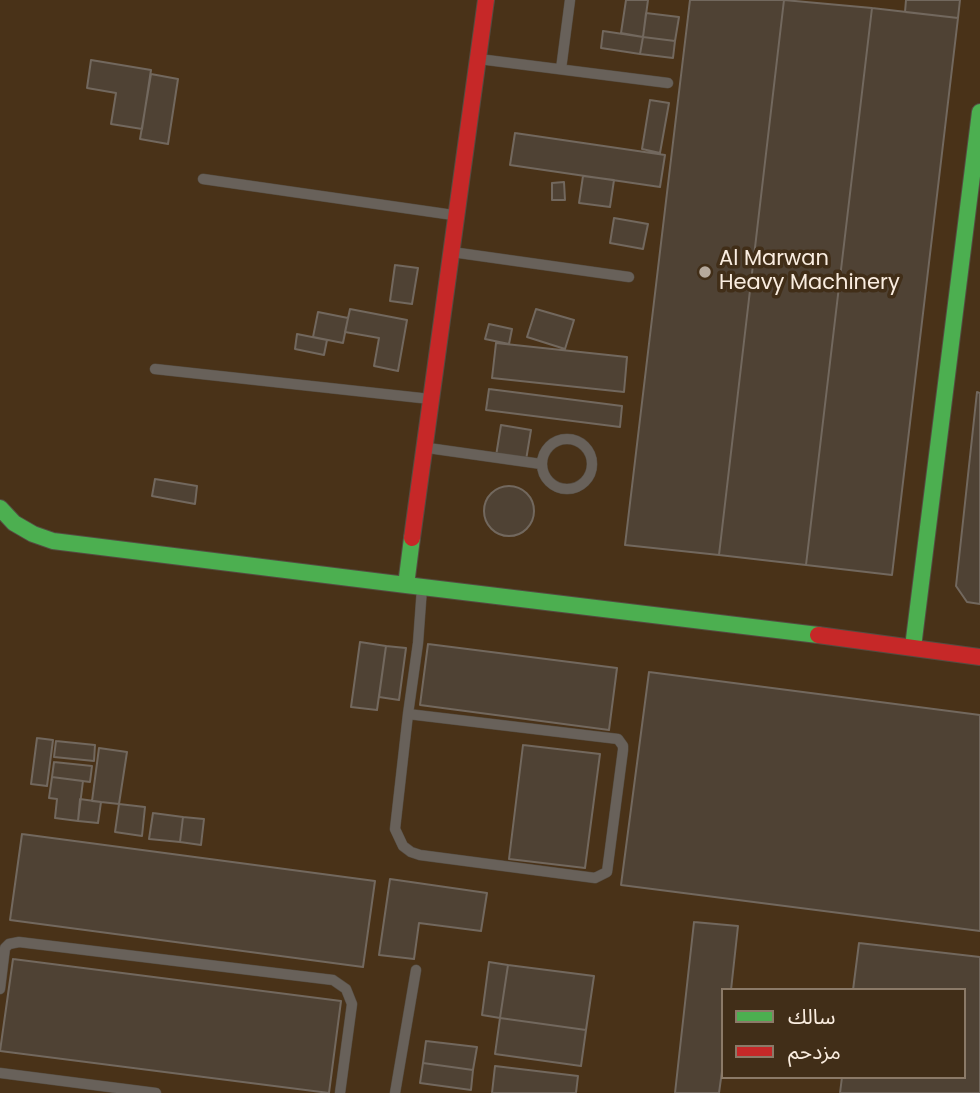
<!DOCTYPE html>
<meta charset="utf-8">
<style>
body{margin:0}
#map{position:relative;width:980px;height:1093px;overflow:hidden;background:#382d21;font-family:Poppins,"Noto Sans Arabic",sans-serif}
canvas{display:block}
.legend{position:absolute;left:721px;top:988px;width:245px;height:91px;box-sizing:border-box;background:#412e18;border:2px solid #8b7a68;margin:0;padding:9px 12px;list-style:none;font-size:21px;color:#faede0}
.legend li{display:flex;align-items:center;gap:14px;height:35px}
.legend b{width:35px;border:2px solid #8b7a68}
</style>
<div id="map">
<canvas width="980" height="1093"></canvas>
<ul class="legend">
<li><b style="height:9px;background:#4caf50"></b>سالك</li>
<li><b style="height:9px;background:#c62828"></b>مزدحم</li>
</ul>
</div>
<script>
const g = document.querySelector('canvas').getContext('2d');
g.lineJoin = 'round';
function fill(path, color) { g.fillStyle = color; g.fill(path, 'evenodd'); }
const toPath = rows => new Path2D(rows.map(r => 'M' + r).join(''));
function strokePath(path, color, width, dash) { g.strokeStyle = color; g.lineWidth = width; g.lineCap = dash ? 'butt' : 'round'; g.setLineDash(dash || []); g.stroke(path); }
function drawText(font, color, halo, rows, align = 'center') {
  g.font = font + ' Poppins,sans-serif'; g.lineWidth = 7; g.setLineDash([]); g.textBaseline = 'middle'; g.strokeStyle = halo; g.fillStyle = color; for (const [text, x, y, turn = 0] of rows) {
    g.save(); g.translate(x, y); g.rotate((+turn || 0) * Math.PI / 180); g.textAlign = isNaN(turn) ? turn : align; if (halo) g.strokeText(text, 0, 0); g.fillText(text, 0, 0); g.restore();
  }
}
fill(toPath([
 [0,0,980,0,980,1093,0,1093],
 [723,990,964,990,964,1077,723,1077]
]), '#493218');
const building = toPath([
 [626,0,648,0,643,37,621,33,626,0],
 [690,0,784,0,719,555,625,545,690,0],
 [784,0,872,8,806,565,719,555,784,0],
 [906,0,960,0,958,18,905,12,906,0],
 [872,8,958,18,892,575,806,565,872,8],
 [646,13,679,17,675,41,643,37,646,13],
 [603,31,643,37,640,54,601,48,603,31],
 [643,37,675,41,673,58,640,54,643,37],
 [91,60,151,70,142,129,111,124,116,93,87,88,91,60],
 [151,74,178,79,168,144,140,139,151,74],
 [650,100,669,103,660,153,642,149,650,100],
 [515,133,665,155,660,187,510,165,515,133],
 [583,176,614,180,610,207,579,203,583,176],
 [564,182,565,200,552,200,552,183,564,182],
 [614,218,648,224,643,249,610,243,614,218],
 [395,265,418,268,412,304,390,301,395,265],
 [350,309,407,320,398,371,374,366,379,338,345,332,350,309],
 [536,309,574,320,565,349,527,337,536,309],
 [318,312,348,318,343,343,313,337,318,312],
 [489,324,512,329,509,344,485,339,489,324],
 [297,334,327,340,324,355,295,349,297,334],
 [496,343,627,357,624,392,492,378,496,343],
 [489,389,622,406,620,427,486,410,489,389],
 [977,392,980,393,980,604,967,602,956,586,977,392],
 [501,425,531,430,526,460,496,456,501,425],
 [155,479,197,486,195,504,152,496,155,479],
 '484 511a25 25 0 1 1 50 0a25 25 0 1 1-50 0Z',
 [360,642,386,646,377,710,351,707,360,642],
 [428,644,617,668,609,730,420,705,428,644],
 [386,646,406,648,399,700,379,697,386,646],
 [649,672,980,715,980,931,621,885,649,672],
 [37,738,53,740,47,786,31,784,37,738],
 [56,741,95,745,94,761,54,757,56,741],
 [523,745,600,754,585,868,509,859,523,745],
 [99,748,127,752,119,804,92,801,99,748],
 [54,762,92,766,90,782,52,777,54,762],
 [52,777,83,781,78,821,55,818,57,799,49,798,52,777],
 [80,799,101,802,98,823,78,821,80,799],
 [119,804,145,807,142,836,115,832,119,804],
 [153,813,183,817,180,842,149,839,153,813],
 [183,817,204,819,201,845,180,842,183,817],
 [22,834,375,881,363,967,10,920,22,834],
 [390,879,487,893,481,931,419,923,414,959,379,955,390,879],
 [694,922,738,926,731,990,723,990,723,1064,719,1093,675,1093,694,922],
 [859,943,980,957,980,1093,840,1093,842,1077,964,1077,964,990,853,990,859,943],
 [13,959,341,1001,329,1093,0,1051,13,959],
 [489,962,508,965,500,1018,482,1015,489,962],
 [508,965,594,976,586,1030,500,1018,508,965],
 [500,1018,586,1030,581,1066,495,1054,500,1018],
 [426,1041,477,1047,473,1070,423,1063,426,1041],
 [423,1063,473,1070,471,1090,420,1083,423,1063],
 [495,1066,578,1076,576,1093,492,1093,495,1066]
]);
fill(building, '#4f4234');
strokePath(building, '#72685e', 2);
const lane = toPath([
 [479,59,668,83],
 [561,69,570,0],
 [203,179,453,215],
 [452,252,629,277],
 [155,369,430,399],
 '542 464a25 25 0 1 1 50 0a25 25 0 1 1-50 0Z',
 [428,448,541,464],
 [408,714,618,739,623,746,623,750,607,872,595,878,420,855,411,852,403,846,395,829,408,714,418,643,422,588],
 [0,989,5,948,9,944,19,942,333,980,346,989,352,1004,340,1093],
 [0,1073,156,1093],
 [395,1093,416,970]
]);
const fast = toPath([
 [0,508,14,523,33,534,53,541,406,585],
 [412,538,406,585,818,635],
 [913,647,980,112]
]);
const jam = toPath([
 [412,538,486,0],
 [818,635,980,657]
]);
strokePath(lane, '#554c41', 11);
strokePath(fast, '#554c41', 18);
strokePath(jam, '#554c41', 18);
strokePath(lane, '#68615a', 10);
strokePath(fast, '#4caf50', 16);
strokePath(jam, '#c62828', 16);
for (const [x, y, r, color] of [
 [705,272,7,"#b6aa9d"]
]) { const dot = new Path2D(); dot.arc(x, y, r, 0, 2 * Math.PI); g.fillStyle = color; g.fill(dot); strokePath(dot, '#412e18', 2.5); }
drawText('21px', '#faede0', '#412e18', [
 ["Al Marwan",719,260],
 ["Heavy Machinery",719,284]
], 'left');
</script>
